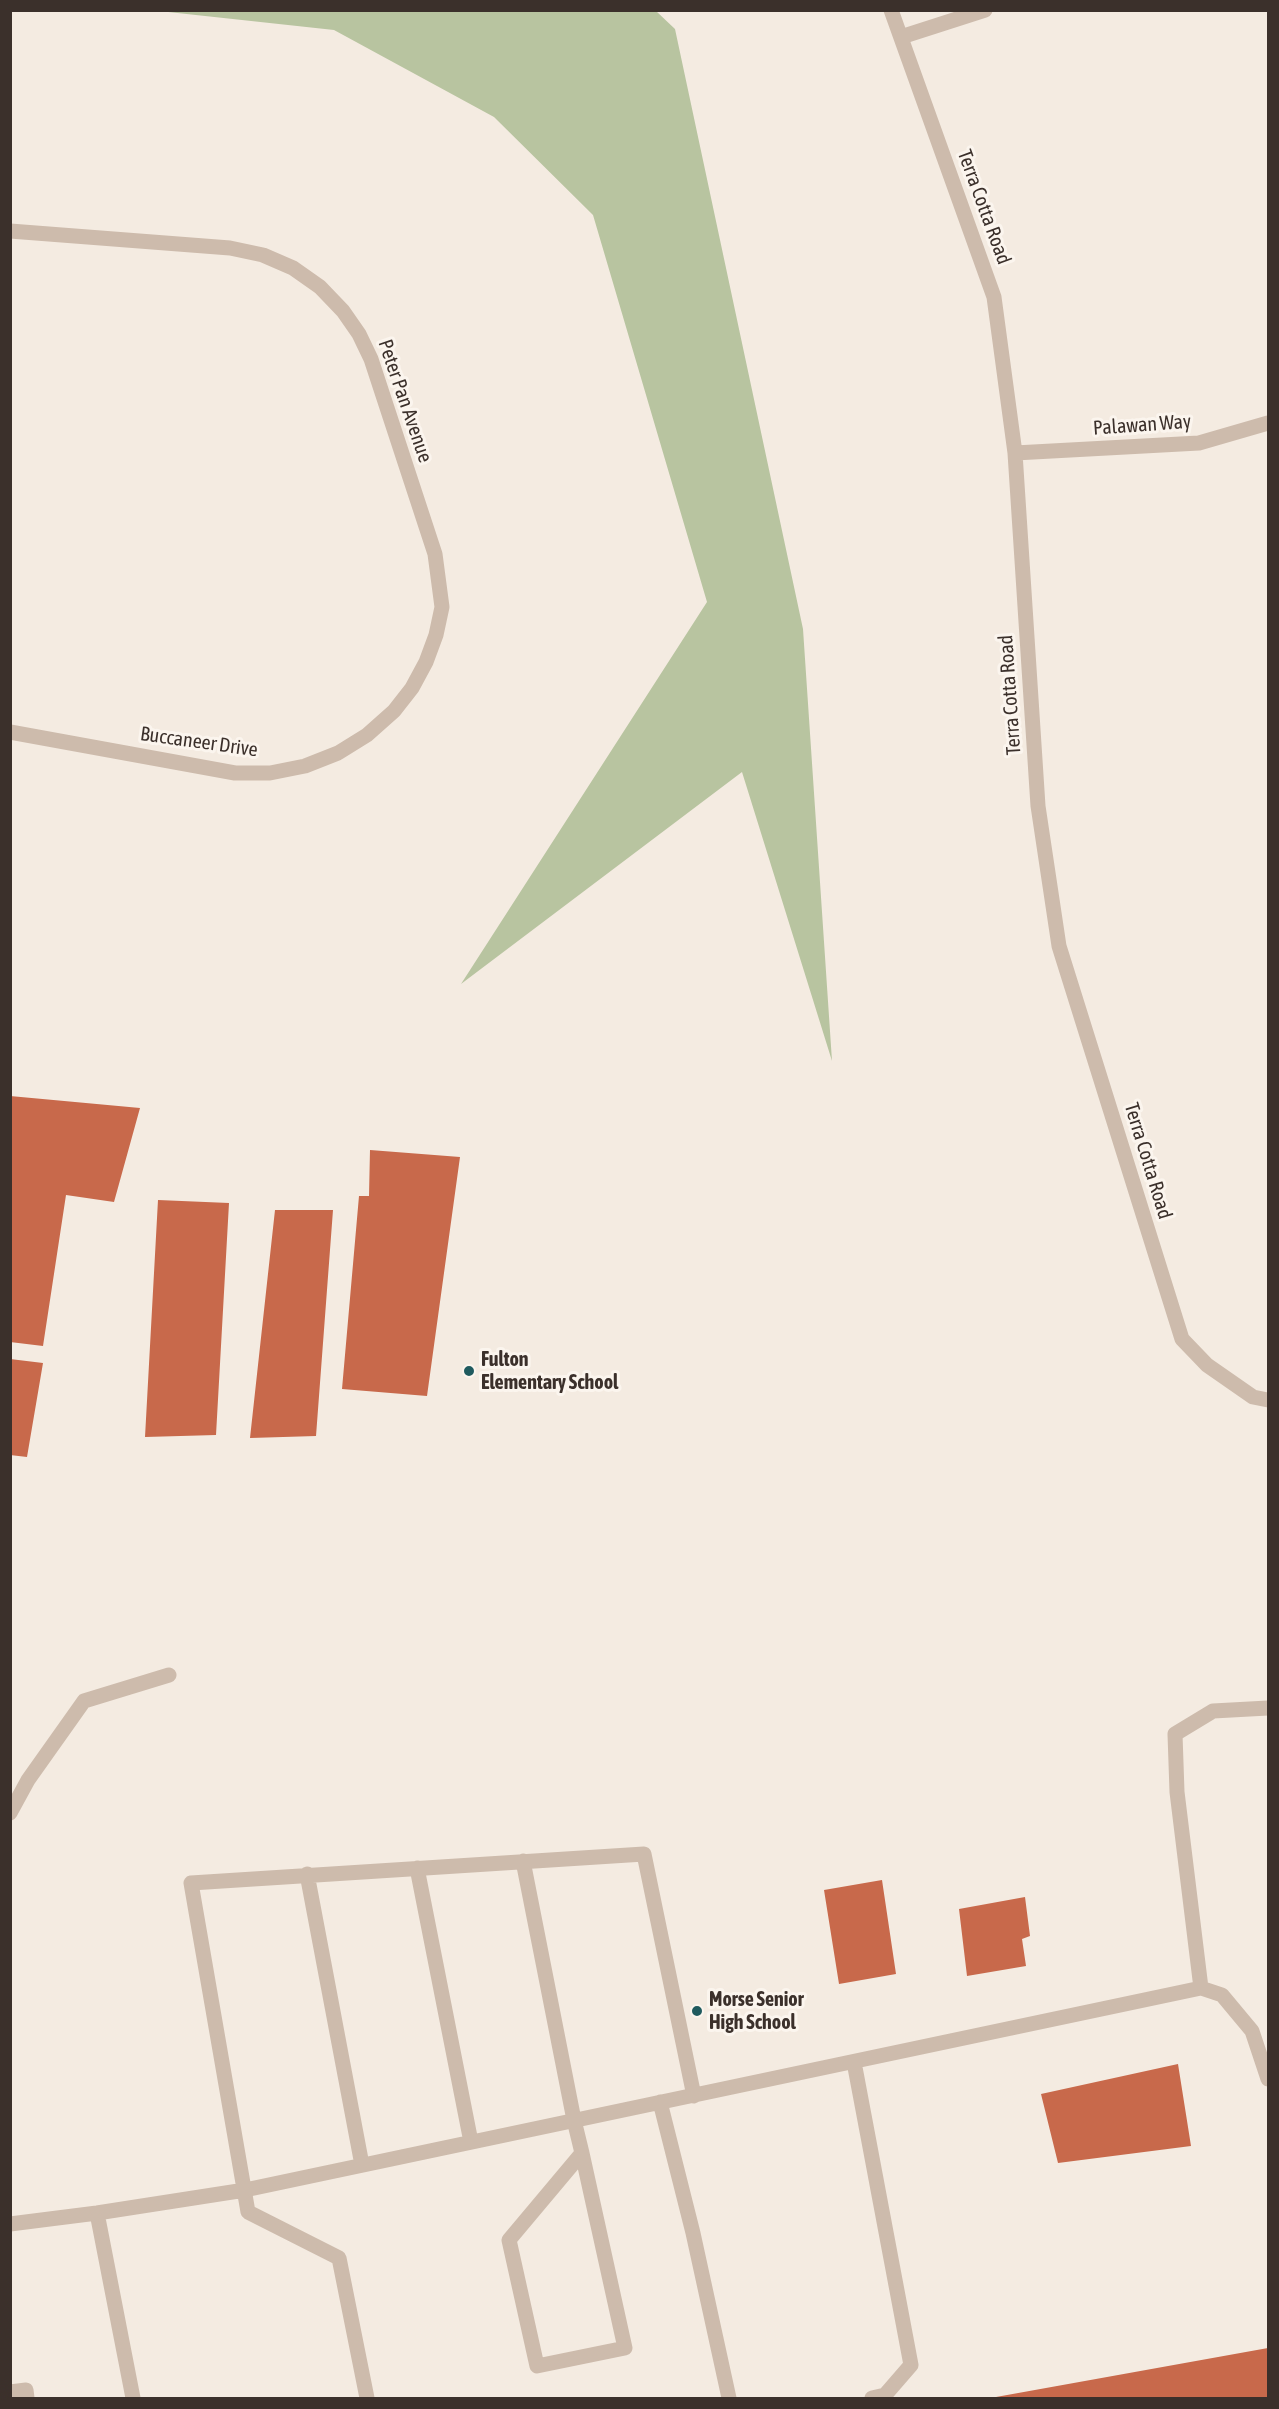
<!DOCTYPE html>
<style>
body{margin:0}
#map{position:relative;width:1279px;height:2409px;overflow:hidden;background:#f4ebe1;font-family:"Asap Condensed",sans-serif}
canvas{display:block}
.frame{position:absolute;inset:0;border:12px solid #3b302b;pointer-events:none}
</style>
<div id="map">
<canvas width="1279" height="2409"></canvas>
<div class="frame"></div>
</div>
<script>
const g = document.querySelector('canvas').getContext('2d');
g.lineJoin = 'round';
function fill(path, color) { g.fillStyle = color; g.fill(path, 'evenodd'); }
const toPath = rows => new Path2D(rows.map(r => 'M' + r).join(''));
function strokePath(path, color, width, dash) { g.strokeStyle = color; g.lineWidth = width; g.lineCap = dash ? 'butt' : 'round'; g.setLineDash(dash || []); g.stroke(path); }
function drawText(font, color, halo, rows, align = 'center') {
  g.font = font + ' "Asap Condensed",sans-serif'; g.lineWidth = 6; g.setLineDash([]); g.textBaseline = 'middle'; g.strokeStyle = halo; g.fillStyle = color; for (const [text, x, y, turn = 0] of rows) {
    g.save(); g.translate(x, y); g.rotate((+turn || 0) * Math.PI / 180); g.textAlign = isNaN(turn) ? turn : align; if (halo) g.strokeText(text, 0, 0); g.fillText(text, 0, 0); g.restore();
  }
}
fill(toPath([
 [656,11,675,29,803,629,832,1061,742,772,461,984,707,602,593,215,494,117,334,30,159,11]
]), '#b8c4a0');
fill(toPath([
 [10,1096,140,1108,114,1202,66,1195,43,1346,10,1342],
 [370,1150,460,1157,427,1396,342,1389,359,1196,369,1196],
 [158,1200,229,1203,216,1435,145,1437],
 [275,1210,333,1210,316,1436,250,1438],
 [10,1359,43,1363,27,1457,10,1455],
 [882,1880,896,1974,839,1984,824,1890],
 [1025,1897,1030,1936,1022,1939,1026,1966,967,1976,959,1909],
 [1178,2064,1191,2146,1058,2163,1041,2094],
 [1268,2348,1268,2398,996,2398,996,2397]
]), '#c8694b');
strokePath(toPath([
 [10,1813,28,1780,84,1701,169,1675],
 [523,1861,574,2120,582,2153,625,2348,537,2366,509,2240,582,2153],
 [417,1868,471,2142],
 [307,1874,362,2165],
 [1201,1988,1222,1995,1252,2031,1268,2079],
 [854,2062,911,2365,885,2395,872,2398],
 [660,2102,693,2233,729,2398],
 [97,2213,133,2398],
 [10,2224,97,2213,245,2190,1201,1988,1177,1792,1175,1734,1213,1711,1268,1708],
 [10,2392,26,2390,27,2398],
 [367,2398,339,2258,248,2212,191,1883,644,1854,694,2096]
]), '#cdbbac', 15);
strokePath(toPath([
 [891,10,994,297,1015,453,1038,806,1059,946,1182,1339,1207,1365,1253,1397,1268,1400],
 [901,37,985,10],
 [10,231,230,248,263,255,293,268,320,287,343,311,359,334,371,359,435,554,442,607,436,635,426,662,412,688,394,711,367,735,338,753,305,766,270,773,235,773,10,732],
 [1015,453,1199,443,1268,423]
]), '#cdbbac', 15);
for (const [x, y, r, color] of [
 [469,1371,6,"#1f5a5e"],
 [697,2011,6,"#1f5a5e"]
]) { const dot = new Path2D(); dot.arc(x, y, r, 0, 2 * Math.PI); g.fillStyle = color; g.fill(dot); strokePath(dot, '#fbf5ee', 2); }
drawText('20px', '#3b302b', '#fbf5ee', [
 ["Terra Cotta Road",984,207,70],
 ["Peter Pan Avenue",405,401,71],
 ["Palawan Way",1142,425,-4],
 ["Terra Cotta Road",1010,695,-94],
 ["Buccaneer Drive",199,742,8],
 ["Terra Cotta Road",1148,1161,73]
]);
drawText('bold 20px', '#3b302b', '#fbf5ee', [
 ["Fulton",481,1360],
 ["Elementary School",481,1383],
 ["Morse Senior",709,2000],
 ["High School",709,2023]
], 'left');
</script>
